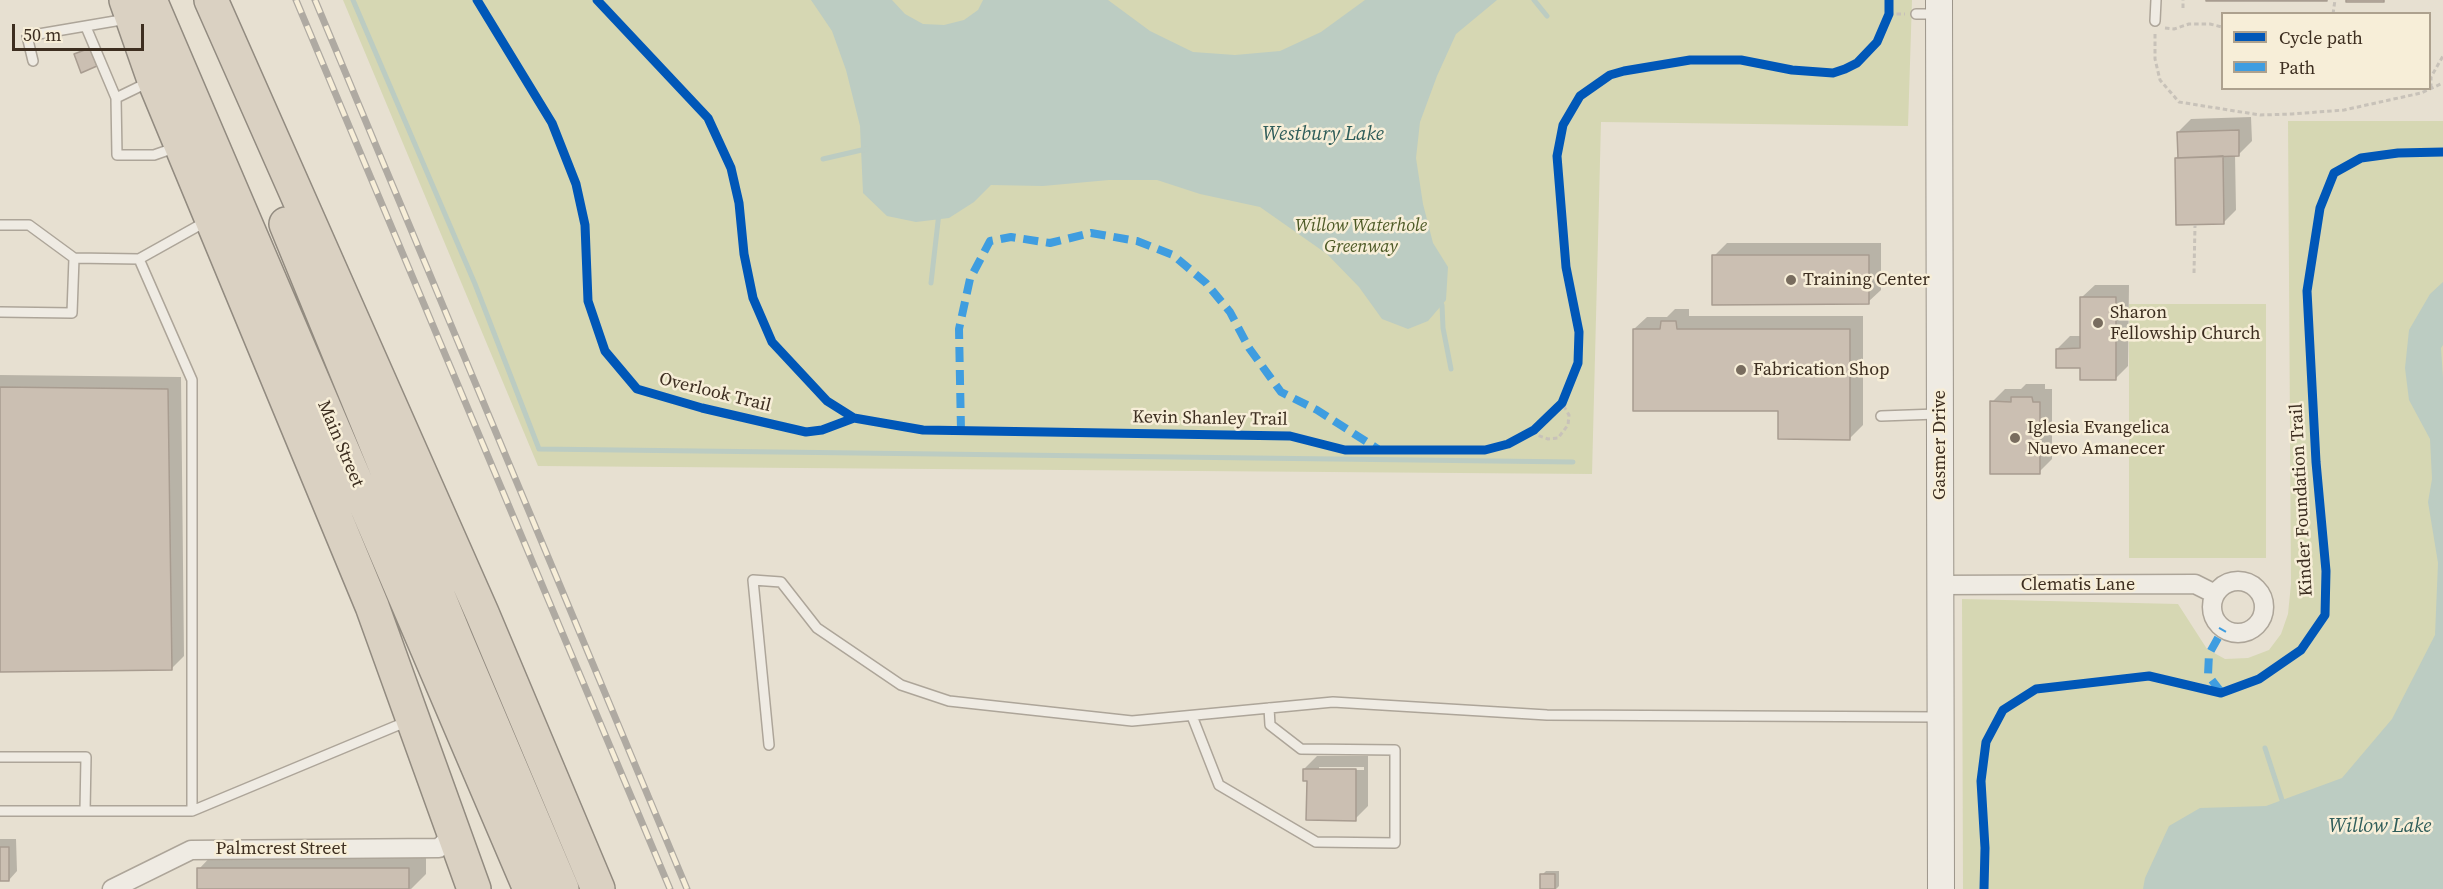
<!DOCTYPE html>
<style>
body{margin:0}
#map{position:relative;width:2443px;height:889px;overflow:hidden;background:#e7e0d1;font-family:"Source Serif 4",serif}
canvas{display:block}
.legend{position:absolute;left:2221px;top:12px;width:210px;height:78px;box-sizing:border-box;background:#f7eed8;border:2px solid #ada18e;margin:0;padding:8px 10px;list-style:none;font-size:18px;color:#3d2e20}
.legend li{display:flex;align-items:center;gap:12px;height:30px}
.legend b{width:30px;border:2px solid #ada18e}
.scale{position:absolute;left:12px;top:24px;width:132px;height:27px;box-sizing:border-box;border:3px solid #3d2e20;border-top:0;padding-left:8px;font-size:18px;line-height:21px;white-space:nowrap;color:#3d2e20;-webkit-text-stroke:4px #f7eed8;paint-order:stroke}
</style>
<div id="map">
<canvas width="2443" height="889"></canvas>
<ul class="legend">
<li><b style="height:8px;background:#0057b8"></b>Cycle path</li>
<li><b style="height:8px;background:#3f9de0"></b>Path</li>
</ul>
<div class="scale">50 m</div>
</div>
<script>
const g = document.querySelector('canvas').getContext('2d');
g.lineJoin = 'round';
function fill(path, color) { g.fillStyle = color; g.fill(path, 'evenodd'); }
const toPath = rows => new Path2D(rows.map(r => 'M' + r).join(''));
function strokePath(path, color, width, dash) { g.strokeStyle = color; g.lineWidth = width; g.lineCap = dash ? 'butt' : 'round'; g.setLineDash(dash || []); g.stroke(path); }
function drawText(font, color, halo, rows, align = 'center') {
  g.font = font + ' "Source Serif 4",serif'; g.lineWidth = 5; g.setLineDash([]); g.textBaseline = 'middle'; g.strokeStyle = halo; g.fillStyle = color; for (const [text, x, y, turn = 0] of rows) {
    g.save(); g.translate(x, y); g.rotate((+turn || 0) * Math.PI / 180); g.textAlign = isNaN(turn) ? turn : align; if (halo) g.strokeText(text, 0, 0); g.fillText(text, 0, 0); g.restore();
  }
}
fill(toPath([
 [343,0,1912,0,1908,126,1601,122,1592,474,538,466],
 [2288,121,2443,121,2443,889,1963,889,1962,599,2178,604,2207,649,2225,659,2248,658,2269,650,2281,634,2288,614,2291,584],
 [2129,304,2266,304,2266,558,2129,558]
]), '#d6d7b3');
fill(toPath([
 [811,0,892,0,905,14,923,24,944,25,964,20,978,10,983,0,1108,0,1150,31,1193,52,1235,55,1280,51,1321,32,1365,0,1497,0,1456,34,1437,76,1420,122,1416,158,1423,204,1433,243,1448,267,1446,300,1428,321,1408,329,1382,319,1359,287,1327,254,1260,207,1200,194,1157,180,1109,180,1043,186,991,185,974,202,949,218,916,222,887,216,863,193,860,126,846,70,832,31],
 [2443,282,2443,345,2441,348,2443,378,2443,889,2143,889,2145,878,2169,826,2200,808,2266,806,2342,778,2392,719,2435,635,2438,563,2428,502,2432,479,2430,439,2409,400,2405,368,2409,330,2430,294]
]), '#bcccc2');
fill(toPath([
 [94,45,100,61,96,65,75,55],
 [2251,117,2252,141,2239,154,2235,154,2236,210,2223,223,2176,158,2179,155,2178,132,2191,119],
 [1727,243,1881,243,1881,290,1868,302,1714,256],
 [2095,285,2129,285,2128,366,2115,379,2082,366,2057,349,2070,336,2081,336,2082,297],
 [1675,309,1689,309,1689,316,1863,316,1863,425,1850,438,1779,410,1634,329,1647,317,1667,317],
 [0,375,181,377,184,656,171,669,0,670],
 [2026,384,2045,384,2045,389,2052,389,2052,459,2039,472,1992,402,2005,389,2021,389],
 [1317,756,1368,756,1368,806,1355,819,1308,780,1304,769],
 [1319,767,1364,767,1364,770,1319,770],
 [0,839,16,839,17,871,9,880,0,880],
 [216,851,426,852,426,874,411,889,199,889,199,869],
 [1546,871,1559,871,1559,886,1556,889,1542,889,1542,875]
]), '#0003');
strokePath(toPath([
 [353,0,475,284,539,449,1573,462],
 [1534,0,1547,16],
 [823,159,866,149],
 [931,283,939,213],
 [1439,301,1442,305,1443,328,1451,369],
 [2265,748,2282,800,2286,805]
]), '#bcccc2', 5);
const building = toPath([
 [2206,0,2327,0,2327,1,2206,1,2206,0],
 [2346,0,2384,0,2384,2,2346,2,2346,0],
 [90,48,97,66,81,73,74,54,90,48],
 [2239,130,2239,156,2178,158,2177,132,2239,130],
 [2223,156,2224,224,2176,225,2175,158,2223,156],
 [1712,255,1869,255,1869,304,1712,305,1712,255],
 [2080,297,2116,297,2116,380,2080,380,2080,368,2056,368,2056,349,2080,348,2080,297],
 [1661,321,1676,321,1677,329,1850,329,1850,440,1778,439,1778,411,1633,411,1633,329,1660,329,1661,321],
 [0,387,168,389,172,670,0,672,0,387],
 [2011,397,2032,397,2033,402,2040,402,2040,474,1990,474,1990,401,2011,402,2011,397],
 [1303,769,1356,769,1356,821,1306,820,1307,781,1303,781,1303,769],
 [0,847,9,847,9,881,0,881,0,847],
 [197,868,409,868,409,889,197,889,197,868],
 [1540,874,1555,874,1555,889,1540,889,1540,874]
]);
fill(building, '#cbbfb2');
strokePath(building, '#a89c90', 1.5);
const lane = toPath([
 [1916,14,1936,14],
 [2155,21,2156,0],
 [86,27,116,98,117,155,154,155,177,147],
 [33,61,27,36,127,19],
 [116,98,149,82],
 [0,225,29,225,74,258,139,259,207,221],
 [139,259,192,380,192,811,408,721],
 [0,312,72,313,74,258],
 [1881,416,1937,414],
 [1192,716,1219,785,1316,842,1395,843,1395,750,1301,749,1270,725,1269,708],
 [769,745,753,580,781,582,817,628,901,685,949,701,1132,721,1333,702,1547,715,1938,717],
 [0,757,86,757,85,811],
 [0,811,192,811]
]);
const street = toPath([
 '2212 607a26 26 0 1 1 52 0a26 26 0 1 1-52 0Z',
 [1939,585,2195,584,2215,594],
 [112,889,191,850,439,848,453,834]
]);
const secondary = toPath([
 [1939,0,1941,889]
]);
const highway = toPath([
 [126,0,154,80,372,606,474,889],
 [150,0,530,889],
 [211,0,482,613,598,889],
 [286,224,456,639,562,889]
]);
strokePath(lane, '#ada599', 12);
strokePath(street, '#ada599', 21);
strokePath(secondary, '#9c958a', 28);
strokePath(highway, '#928b80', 36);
strokePath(toPath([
 [2183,8,2183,0],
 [1889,14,1905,14],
 [2333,14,2335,0],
 [2165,28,2174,29,2189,24,2210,24,2222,27],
 [2155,34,2155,59,2160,80,2179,102,2260,115,2292,114,2344,110,2421,93,2443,83],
 [2431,88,2431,77,2443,56],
 [2194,273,2195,225],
 [1534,430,1537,435,1548,439,1558,438,1568,425,1569,415,1562,403]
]), '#c8c2b9', 3, [4.5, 3]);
strokePath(lane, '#efebe3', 9);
strokePath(street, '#efebe3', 18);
strokePath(secondary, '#efebe3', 26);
strokePath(highway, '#dad1c2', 33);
const rail = toPath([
 [296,0,670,889],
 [315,0,687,889]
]);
strokePath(rail, '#afaaa2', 7);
strokePath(rail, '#f7eed8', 4.5, [14]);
strokePath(toPath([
 [961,431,959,329,970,279,990,241,1011,237,1050,243,1091,233,1137,241,1173,255,1206,283,1230,312,1249,348,1281,392,1317,410,1378,449],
 [2221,692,2208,675,2209,654,2223,629]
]), '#3f9de0', 8, [15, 8]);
strokePath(toPath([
 [477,0,552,123,576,184,585,225,588,301,605,351,637,389,702,408,806,432,822,430,854,418],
 [597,0,708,118,731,168,739,203,744,254,753,298,772,342,827,401,854,418,923,430,1290,436,1345,450,1485,450,1508,444,1534,430,1562,403,1578,363,1579,332,1566,267,1557,156,1563,125,1580,96,1610,75,1624,71,1690,60,1741,60,1792,70,1833,73,1845,69,1857,63,1877,42,1889,14,1889,0],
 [1984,889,1985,848,1981,781,1986,742,2003,710,2036,689,2149,676,2221,693,2259,679,2301,650,2325,615,2326,571,2316,462,2307,291,2320,208,2334,173,2361,158,2398,153,2443,152]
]), '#0057b8', 9);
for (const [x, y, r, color] of [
 [1791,280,6,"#786c5e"],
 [2098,323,6,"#786c5e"],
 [1741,370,6,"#786c5e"],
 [2015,438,6,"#786c5e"]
]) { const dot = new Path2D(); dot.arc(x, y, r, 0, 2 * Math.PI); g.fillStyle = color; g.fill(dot); strokePath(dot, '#f7eed8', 2); }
drawText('italic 18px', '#4d5a26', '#f7eed8', [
 ["Willow Waterhole",1361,226],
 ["Greenway",1361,247]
]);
drawText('18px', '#3d2e20', '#f7eed8', [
 ["Training Center",1803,280],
 ["Sharon",2110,313],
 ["Fellowship Church",2110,334],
 ["Fabrication Shop",1753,370],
 ["Iglesia Evangelica",2027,428],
 ["Nuevo Amanecer",2027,449]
], 'left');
drawText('18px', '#3d2e20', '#f7eed8', [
 ["Overlook Trail",715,393,14],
 ["Kevin Shanley Trail",1210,419,1],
 ["Main Street",340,444,67],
 ["Gasmer Drive",1940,445,-90],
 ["Kinder Foundation Trail",2302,500,-93],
 ["Clematis Lane",2078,585],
 ["Palmcrest Street",281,849]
]);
drawText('italic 20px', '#2f5d5a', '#f7eed8', [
 ["Westbury Lake",1323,135],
 ["Willow Lake",2380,827]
]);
</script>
